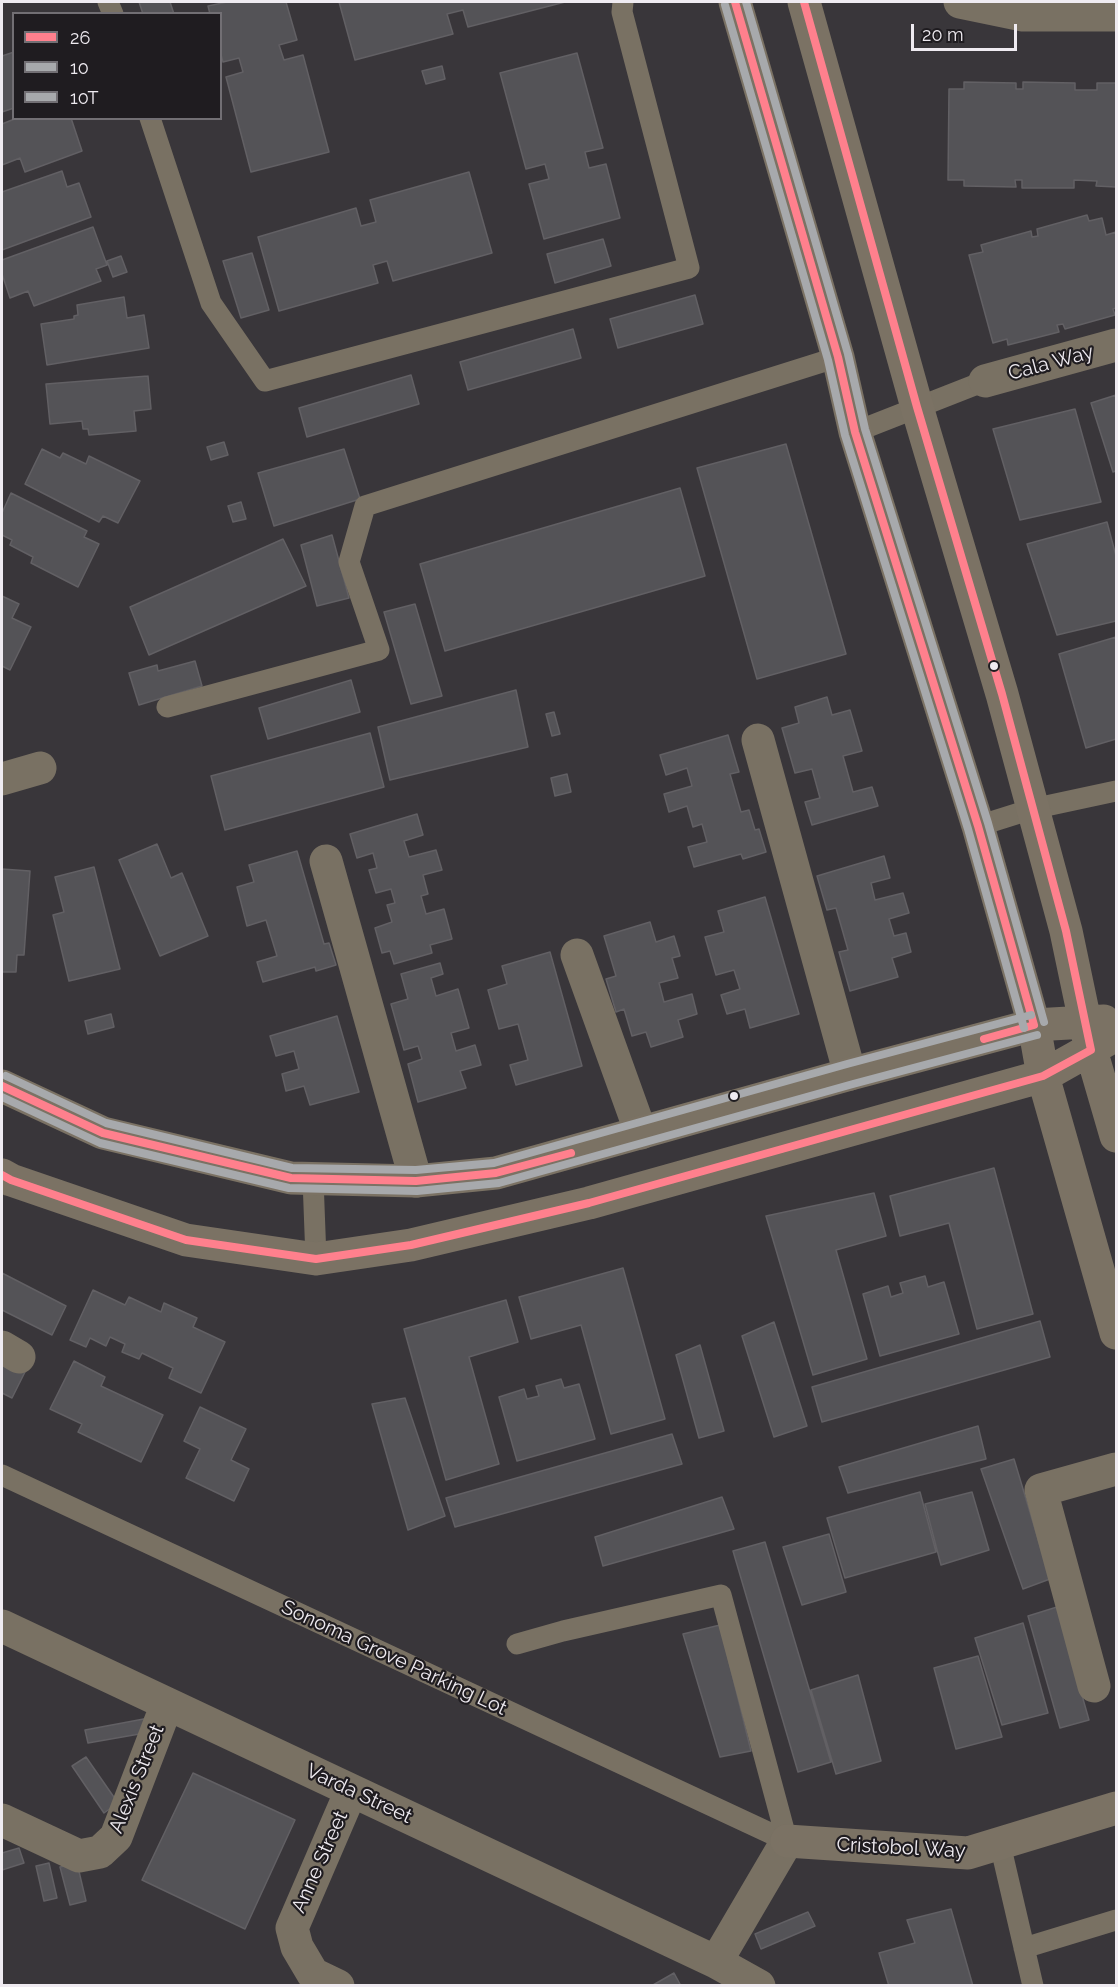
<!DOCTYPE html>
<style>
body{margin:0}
#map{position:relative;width:1118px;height:1987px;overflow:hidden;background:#39363a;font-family:Raleway,sans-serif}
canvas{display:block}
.frame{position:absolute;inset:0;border:3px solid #efebf1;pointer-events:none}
.legend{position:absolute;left:12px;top:12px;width:210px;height:108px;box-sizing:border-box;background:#1f1c20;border:2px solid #726f74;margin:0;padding:8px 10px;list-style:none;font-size:18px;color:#efebf1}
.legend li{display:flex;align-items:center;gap:12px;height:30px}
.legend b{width:30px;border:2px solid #726f74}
.scale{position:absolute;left:911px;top:24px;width:106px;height:27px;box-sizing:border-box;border:3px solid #efebf1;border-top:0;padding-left:8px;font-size:18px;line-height:21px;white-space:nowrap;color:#efebf1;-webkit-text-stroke:4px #1f1c20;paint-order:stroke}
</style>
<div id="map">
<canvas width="1118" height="1987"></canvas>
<div class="frame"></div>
<ul class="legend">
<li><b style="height:8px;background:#ff808d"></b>26</li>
<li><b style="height:8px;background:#a7a9ac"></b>10</li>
<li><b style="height:8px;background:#a7a9ac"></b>10T</li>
</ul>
<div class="scale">20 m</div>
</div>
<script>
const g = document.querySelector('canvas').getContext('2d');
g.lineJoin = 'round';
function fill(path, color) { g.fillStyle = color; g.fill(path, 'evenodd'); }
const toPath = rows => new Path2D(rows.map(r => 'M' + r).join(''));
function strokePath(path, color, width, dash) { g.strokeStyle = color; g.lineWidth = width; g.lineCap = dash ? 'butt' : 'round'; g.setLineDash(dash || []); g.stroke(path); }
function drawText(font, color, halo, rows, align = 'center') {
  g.font = font + ' Raleway,sans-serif'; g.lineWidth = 4.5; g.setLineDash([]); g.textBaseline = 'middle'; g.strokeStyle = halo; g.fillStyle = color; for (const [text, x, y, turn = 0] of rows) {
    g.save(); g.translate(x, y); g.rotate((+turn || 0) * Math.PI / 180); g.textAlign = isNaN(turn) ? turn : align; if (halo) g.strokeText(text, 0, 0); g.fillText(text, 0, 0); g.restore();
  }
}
const building = toPath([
 [139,2,170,2,174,14,143,14,139,2],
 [227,2,286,2,297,40,279,45,284,60,303,55,329,152,251,172,226,77,243,72,239,58,223,62,220,51,220,14,210,14,208,6,227,2],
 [339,2,565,2,468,27,463,10,447,14,453,34,355,60,339,2],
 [14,52,14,108,2,112,2,56,14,52],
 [577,53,603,148,585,152,589,168,606,164,620,218,544,239,529,184,549,179,545,164,526,169,500,73,577,53],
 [442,66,445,79,426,84,422,71,442,66],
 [964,82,1016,83,1016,89,1023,89,1023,82,1075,83,1075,90,1097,90,1097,83,1116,83,1116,187,1096,186,1097,181,1074,180,1074,188,1022,188,1022,180,1015,180,1016,187,964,186,964,180,948,180,949,89,964,89,964,82],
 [17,118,71,118,82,151,25,172,20,158,2,165,2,124,17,118],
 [62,171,67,187,79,183,91,217,2,250,2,192,62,171],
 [469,172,492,253,393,281,387,261,373,265,378,283,279,311,258,237,356,208,361,226,376,222,370,200,469,172],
 [1087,215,1089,221,1102,218,1106,235,1116,232,1116,308,1113,309,1115,315,1065,329,1063,324,1057,325,1059,332,1008,345,1007,339,993,343,969,255,983,252,981,245,1031,231,1032,237,1038,236,1037,229,1087,215],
 [93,227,107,265,96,269,101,281,34,306,28,291,10,298,2,274,2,260,93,227],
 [603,239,611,266,555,283,547,254,603,239],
 [252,253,269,310,241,318,223,261,252,253],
 [121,256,127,272,113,277,107,261,121,256],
 [695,295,703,324,618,348,610,319,695,295],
 [124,297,127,318,144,315,149,348,47,365,41,324,74,319,74,316,78,315,77,305,124,297],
 [573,329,581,358,468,390,460,362,573,329],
 [411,375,419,404,307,437,299,408,411,375],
 [148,376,151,409,134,411,136,431,89,435,88,429,83,429,82,421,50,424,46,384,148,376],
 [1116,395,1116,471,1113,472,1091,403,1116,395],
 [1075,409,1101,502,1020,520,993,429,1075,409],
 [224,442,228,455,211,460,207,447,224,442],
 [786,444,846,654,757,679,697,468,786,444],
 [42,449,60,458,63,453,86,464,89,456,140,481,118,523,103,516,99,522,25,484,42,449],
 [344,449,360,499,274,526,258,473,344,449],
 [680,488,705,576,445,651,420,564,680,488],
 [11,493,87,531,84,537,99,544,78,587,31,563,33,557,10,545,12,540,2,535,2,513,11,493],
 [241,502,246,519,233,522,228,506,241,502],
 [1107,522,1116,556,1116,621,1057,635,1027,544,1107,522],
 [332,535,349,598,317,606,301,545,332,535],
 [283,539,306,586,149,655,130,607,283,539],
 [2,596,19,604,12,618,31,627,10,670,2,666,2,596],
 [415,604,442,696,411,704,384,612,415,604],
 [1116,637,1116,739,1086,748,1059,654,1116,637],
 [195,661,202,686,139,705,129,673,157,665,158,671,195,661],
 [351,680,360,712,268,739,259,708,351,680],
 [516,690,528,747,390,780,378,727,516,690],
 [827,697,832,715,850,710,862,751,843,756,853,792,872,787,878,806,812,825,805,802,820,798,812,769,795,773,782,728,799,723,795,707,827,697],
 [554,712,560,734,552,736,546,714,554,712],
 [370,733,384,787,225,830,211,776,370,733],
 [728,735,739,772,730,774,741,812,749,810,755,830,759,829,766,852,743,859,741,854,694,867,688,847,707,842,702,824,693,827,687,806,669,812,664,794,692,786,687,768,666,775,660,755,728,735],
 [567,774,571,792,555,796,551,778,567,774],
 [417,814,423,835,404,841,409,857,436,850,442,870,423,875,428,894,421,896,426,914,444,909,452,939,430,945,432,953,394,964,390,951,382,953,375,928,392,922,387,905,395,903,391,889,376,893,369,870,377,868,373,853,357,858,350,834,417,814],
 [157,844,171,878,182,873,208,936,160,956,119,860,157,844],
 [297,851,324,944,329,943,336,965,316,971,315,967,263,982,257,962,277,956,266,920,247,926,237,887,254,882,249,865,297,851],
 [884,856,890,878,871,883,875,900,903,893,909,913,889,919,894,936,906,933,911,952,892,958,898,977,850,991,839,952,848,950,836,908,827,910,817,876,884,856],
 [94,867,120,969,69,981,53,915,64,912,55,877,94,867],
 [2,869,30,871,24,955,17,955,16,972,2,972,2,869],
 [765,897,799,1014,750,1028,745,1009,727,1014,721,995,740,989,734,970,716,975,705,937,724,932,718,911,765,897],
 [650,922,656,942,674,936,680,956,672,958,678,978,659,983,664,1002,692,994,697,1014,678,1020,683,1037,651,1047,646,1032,632,1036,624,1009,616,1012,606,979,616,976,604,936,650,922],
 [550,952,582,1066,516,1085,510,1065,528,1060,518,1024,499,1029,488,990,507,984,502,966,550,952],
 [440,963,443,974,431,978,436,996,458,989,469,1028,451,1033,456,1051,475,1045,481,1065,460,1071,466,1088,418,1102,408,1064,422,1059,418,1046,404,1050,391,1004,408,999,401,974,440,963],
 [111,1014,114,1027,88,1034,85,1021,111,1014],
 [337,1016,359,1092,310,1105,304,1086,286,1091,282,1074,299,1069,294,1051,276,1056,270,1036,337,1016],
 [994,1168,1033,1314,977,1329,949,1223,900,1236,890,1196,994,1168],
 [874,1193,886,1236,836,1250,867,1359,813,1375,766,1216,874,1193],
 [623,1268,665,1419,611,1434,581,1325,531,1339,519,1297,623,1268],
 [2,1273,66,1306,52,1335,2,1310,2,1273],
 [925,1276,928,1287,944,1282,959,1334,880,1356,863,1294,888,1286,891,1297,903,1293,900,1283,925,1276],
 [93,1290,125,1305,129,1297,161,1312,164,1303,197,1318,193,1327,225,1342,201,1393,169,1378,173,1368,142,1353,139,1359,122,1352,125,1344,110,1337,106,1346,90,1338,86,1347,70,1340,93,1290],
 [506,1300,518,1342,469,1357,499,1464,446,1480,404,1329,506,1300],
 [1040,1321,1050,1357,822,1422,812,1387,1040,1321],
 [774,1322,807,1426,774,1437,742,1336,774,1322],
 [700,1345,724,1431,699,1438,676,1355,700,1345],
 [2,1358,26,1370,12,1398,2,1393,2,1358],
 [74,1361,105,1377,101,1386,163,1415,141,1462,78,1432,82,1424,50,1409,74,1361],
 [561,1379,564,1388,579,1384,595,1439,517,1461,499,1397,524,1389,527,1399,539,1396,536,1386,561,1379],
 [405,1398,445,1516,408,1530,372,1404,405,1398],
 [200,1407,246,1429,231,1460,249,1469,234,1501,186,1478,200,1449,184,1441,200,1407],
 [978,1426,986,1459,848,1493,839,1467,978,1426],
 [672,1434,682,1464,455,1527,446,1498,672,1434],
 [1014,1459,1050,1579,1023,1589,981,1469,1014,1459],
 [920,1492,936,1552,845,1578,827,1518,920,1492],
 [972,1492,989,1550,941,1565,925,1504,972,1492],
 [722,1497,734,1529,603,1566,595,1537,722,1497],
 [829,1534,846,1592,802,1605,783,1547,829,1534],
 [765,1542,831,1762,798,1772,733,1551,765,1542],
 [1057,1607,1089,1720,1060,1728,1028,1616,1057,1607],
 [1023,1623,1048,1713,1002,1725,975,1638,1023,1623],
 [720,1625,751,1751,720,1757,683,1634,720,1625],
 [978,1656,1002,1737,956,1749,934,1668,978,1656],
 [858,1675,881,1761,836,1774,811,1690,858,1675],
 [149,1718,151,1732,88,1743,85,1730,149,1718],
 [86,1757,118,1803,104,1813,72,1766,86,1757],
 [193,1773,295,1820,245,1929,142,1880,193,1773],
 [19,1848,24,1863,2,1870,2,1853,19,1848],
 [49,1863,57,1898,44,1901,36,1866,49,1863],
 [77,1863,86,1901,70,1905,60,1867,77,1863],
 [951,1909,973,1986,889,1986,879,1953,915,1943,907,1920,951,1909],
 [808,1912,815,1926,761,1949,755,1934,808,1912],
 [674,1973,681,1986,653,1986,653,1985,674,1973]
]);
fill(building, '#545357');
strokePath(building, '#626064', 1.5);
strokePath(toPath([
 [108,2,113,14],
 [150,118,211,303,265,381,689,268,622,12,623,2],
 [855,432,985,381],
 [167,707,379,650,349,562,365,506,838,357],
 [978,826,1032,809,1116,791],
 [313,1179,316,1259],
 [2,1475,787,1841],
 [517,1644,563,1631,721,1595,787,1841],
 [1000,1844,1033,1986],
 [1024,1948,1116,1920]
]), '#797163', 21);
strokePath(toPath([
 [960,2,1023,15,1116,15],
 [985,381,1116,345],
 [758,740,850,1074],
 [2,779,40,768],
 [326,861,416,1181],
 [577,955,641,1133],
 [2,1347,19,1357],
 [2,1626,716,1962,759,1986],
 [1094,1686,1041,1490,1116,1469],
 [2,1820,79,1856,100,1852,116,1837,167,1704],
 [716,1962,787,1841],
 [338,1986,313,1974,297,1947,292,1928,351,1791]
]), '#797163', 33);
strokePath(toPath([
 [735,2,838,357,855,432,978,826,1034,1025,1043,1076,1116,1333],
 [804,2,917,407,1002,694,1066,931,1091,1050,1116,1136],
 [2,1086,103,1133,291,1178,416,1181,496,1173,850,1074,1034,1025,1104,1021],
 [2,1175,11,1180,186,1240,316,1259,411,1245,589,1203,1043,1076,1116,1035],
 [787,1841,968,1853,1116,1808]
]), '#7b7264', 33);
strokePath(toPath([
 [735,2,838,357,855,432,978,826,1034,1025,984,1039],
 [2,1086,103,1133,291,1178,416,1181,496,1173,571,1153],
 [2,1175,11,1180,186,1240,316,1259,411,1245,589,1203,1043,1076,1091,1050,1066,931,1002,694,917,407,804,2]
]), '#ff808d', 8);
strokePath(toPath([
 [725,5,828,360,845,435,968,829,1024,1028],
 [2,1097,100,1143,289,1188,417,1191,499,1183,853,1084,1037,1035]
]), '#a7a9ac', 8);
strokePath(toPath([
 [746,2,848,354,865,429,988,823,1044,1022],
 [6,1076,106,1123,292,1168,416,1170,494,1163,847,1064,1031,1015]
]), '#a7a9ac', 8);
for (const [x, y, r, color] of [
 [994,666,5,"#efebf1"],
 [734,1096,5,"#efebf1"]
]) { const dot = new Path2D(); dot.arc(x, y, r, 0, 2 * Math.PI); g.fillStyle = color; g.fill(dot); strokePath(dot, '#1f1c20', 2); }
drawText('20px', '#efebf1', '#1f1c20', [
 ["Cala Way",1051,363,-15],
 ["Sonoma Grove Parking Lot",394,1658,25],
 ["Alexis Street",137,1779,-68],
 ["Varda Street",359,1794,25],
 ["Cristobol Way",901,1848,3],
 ["Anne Street",320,1862,-66]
]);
</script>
